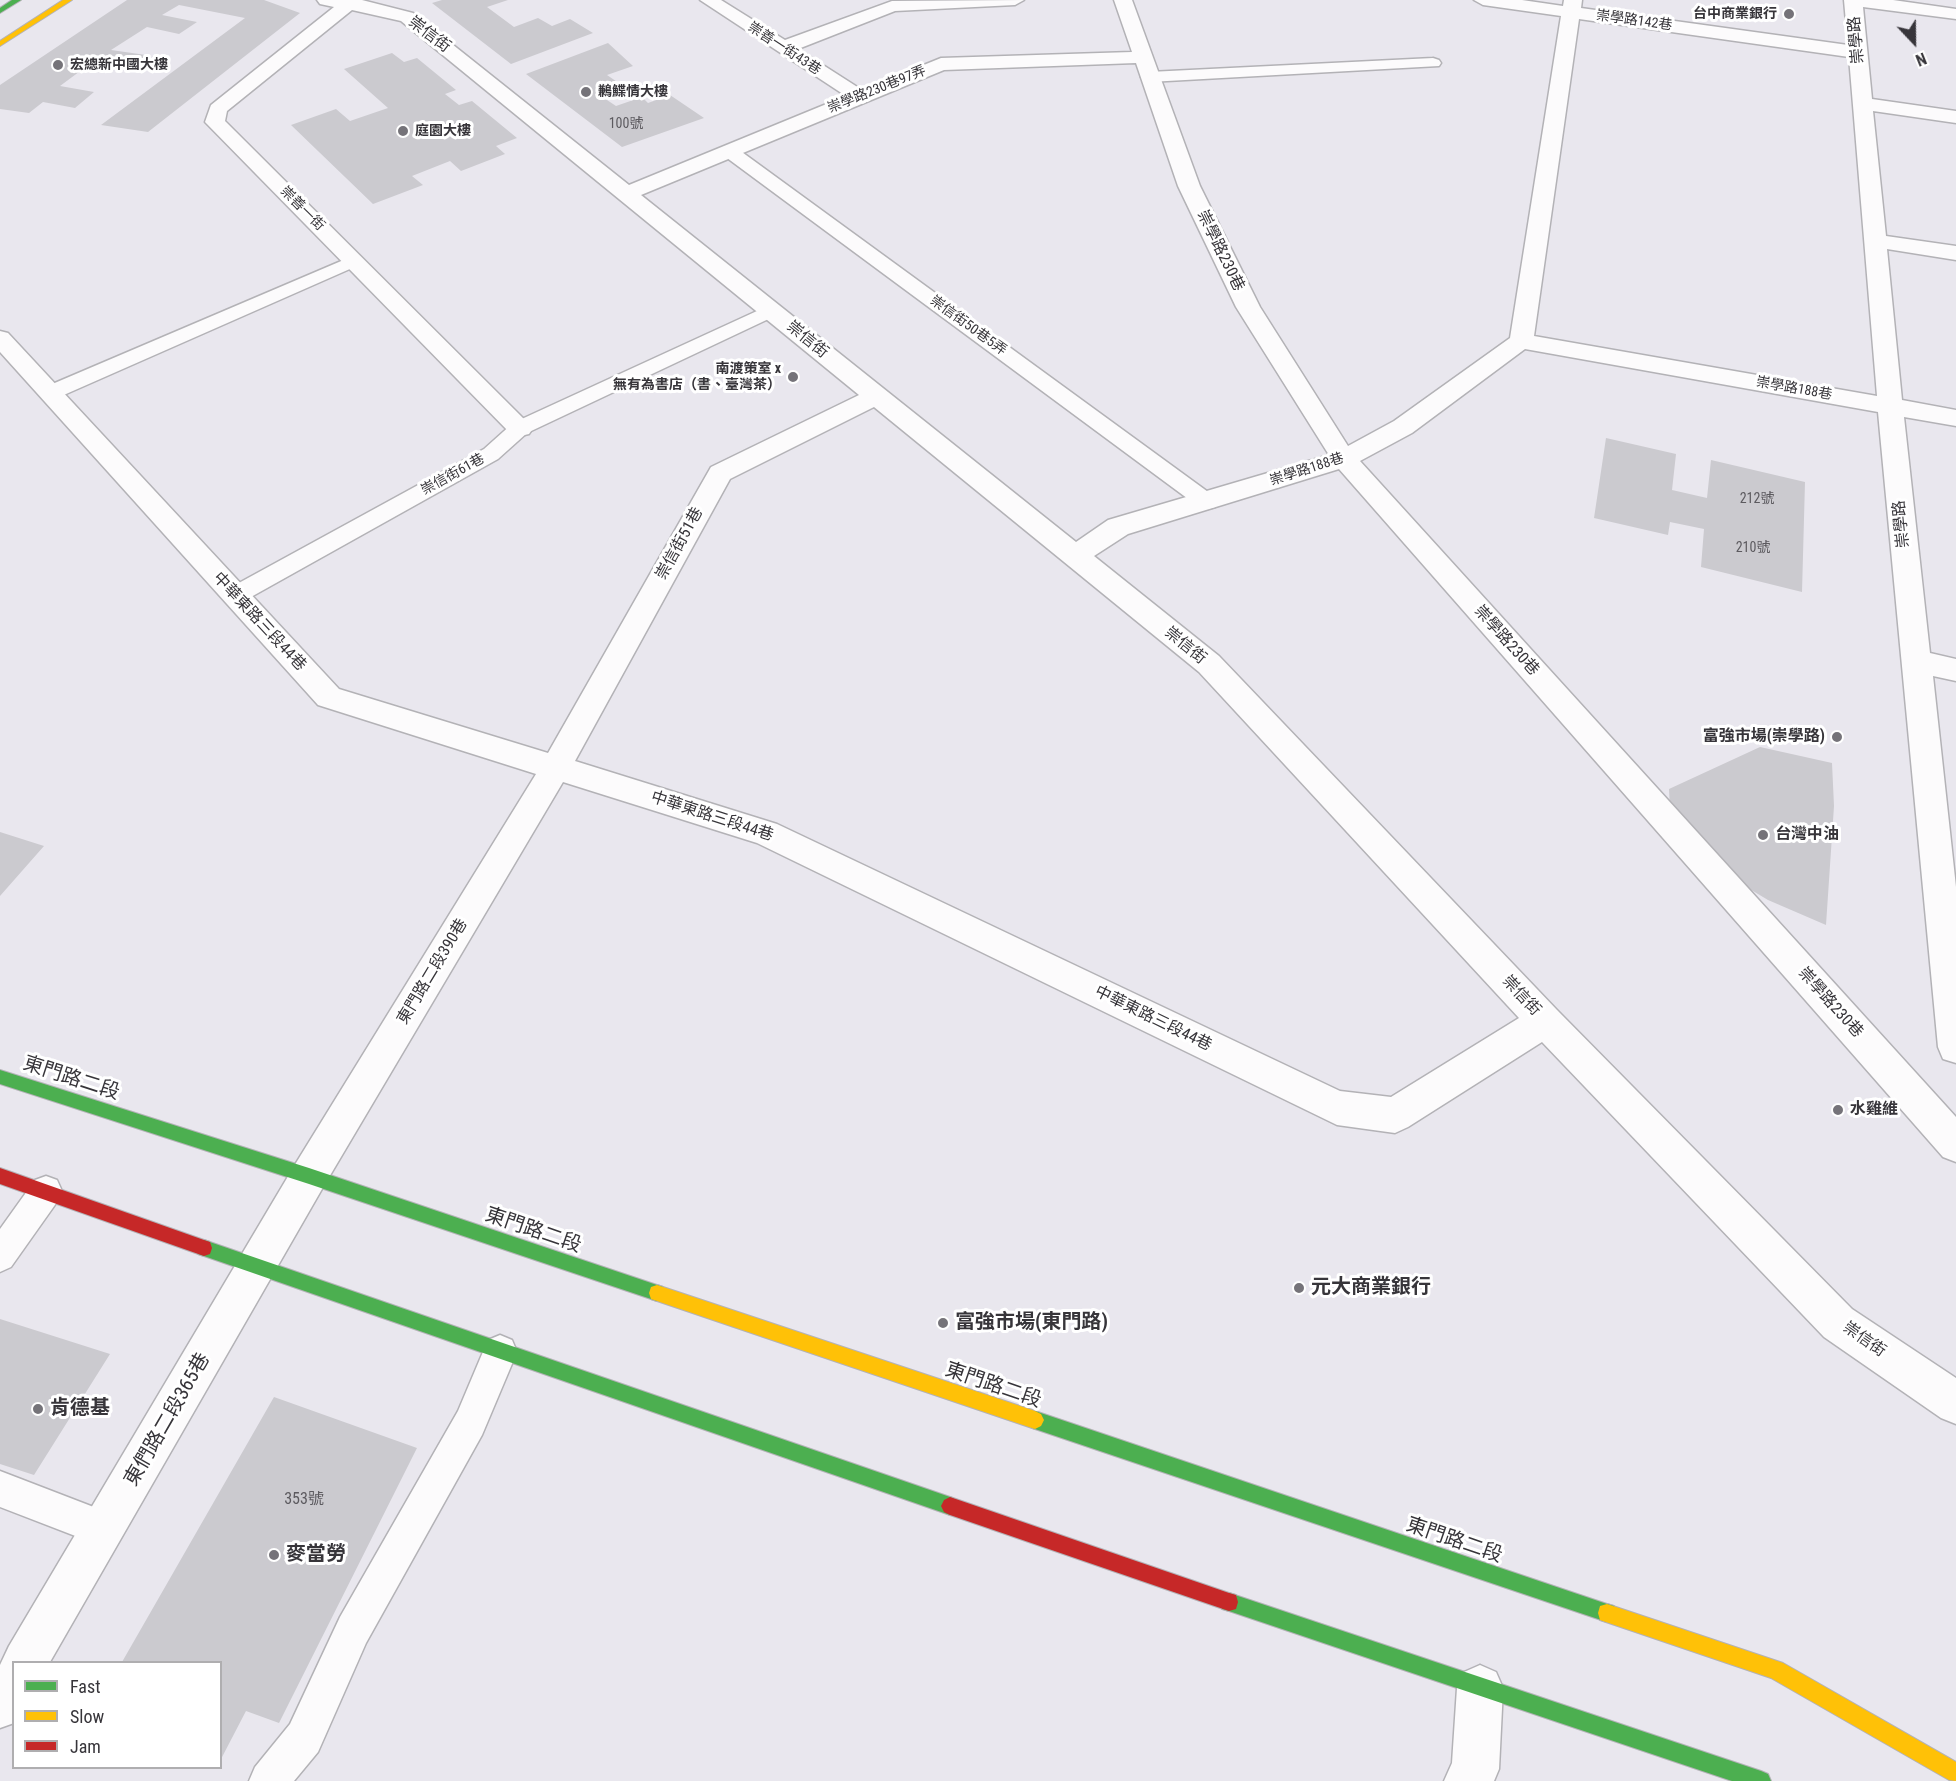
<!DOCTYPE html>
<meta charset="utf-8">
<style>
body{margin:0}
#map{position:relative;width:1956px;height:1781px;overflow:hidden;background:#e9e7ee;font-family:"Roboto Condensed",sans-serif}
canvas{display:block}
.legend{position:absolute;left:12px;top:1661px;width:210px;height:108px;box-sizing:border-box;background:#fff;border:2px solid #afaeb0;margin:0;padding:8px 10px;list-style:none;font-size:18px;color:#37353a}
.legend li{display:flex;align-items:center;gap:12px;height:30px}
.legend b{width:30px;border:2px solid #afaeb0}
.north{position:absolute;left:1884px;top:12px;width:60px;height:60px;-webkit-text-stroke:4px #fff;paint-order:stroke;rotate:158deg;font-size:16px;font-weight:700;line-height:24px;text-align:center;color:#37353a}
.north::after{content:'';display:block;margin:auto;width:21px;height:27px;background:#37353a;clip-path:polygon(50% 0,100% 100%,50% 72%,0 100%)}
</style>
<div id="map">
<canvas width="1956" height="1781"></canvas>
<ul class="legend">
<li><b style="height:8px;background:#4caf50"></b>Fast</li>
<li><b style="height:8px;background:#ffc107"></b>Slow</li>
<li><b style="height:8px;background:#c62828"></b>Jam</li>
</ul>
<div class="north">N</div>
</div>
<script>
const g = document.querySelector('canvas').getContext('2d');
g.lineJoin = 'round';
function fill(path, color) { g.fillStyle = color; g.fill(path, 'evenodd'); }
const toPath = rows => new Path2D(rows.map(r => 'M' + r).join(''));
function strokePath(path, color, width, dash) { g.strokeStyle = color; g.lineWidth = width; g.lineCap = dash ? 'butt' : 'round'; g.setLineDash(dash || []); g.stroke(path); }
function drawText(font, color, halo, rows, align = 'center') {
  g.font = font + ' "Roboto Condensed","Noto Sans TC",sans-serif'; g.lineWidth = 6; g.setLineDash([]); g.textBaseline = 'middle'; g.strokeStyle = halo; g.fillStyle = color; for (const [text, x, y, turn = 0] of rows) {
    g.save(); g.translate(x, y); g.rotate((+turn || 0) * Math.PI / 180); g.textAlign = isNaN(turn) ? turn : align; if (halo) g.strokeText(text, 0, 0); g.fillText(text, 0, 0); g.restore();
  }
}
fill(toPath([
 [127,0,264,0,300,13,148,132,101,125,245,18,179,5,162,15,197,22,179,34,147,27,111,50,146,55,130,68,91,63,60,86,94,92,75,108,43,102,29,113,0,109,0,85],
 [442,0,508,0,487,7,514,27,538,18,552,26,570,19,593,33,511,64,432,3],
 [608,43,633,66,607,75,629,90,604,98,616,106,642,97,648,103,670,95,704,118,622,147,526,74],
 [392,53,404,62,417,58,456,90,445,94,459,105,472,101,517,138,496,146,505,154,461,171,450,161,412,176,423,185,373,204,291,125,336,109,350,121,388,108,344,69],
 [1606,438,1676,454,1672,490,1707,498,1711,460,1805,482,1802,592,1701,567,1704,529,1670,522,1668,535,1594,518],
 [1760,747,1832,763,1834,806,1826,925,1768,900,1738,882,1670,810,1669,789],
 [0,832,44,846,0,896],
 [0,1319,110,1354,34,1475,0,1464],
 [274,1397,417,1448,279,1723,246,1711,220,1761,220,1662,122,1662]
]), '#cbcacf');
const lane = toPath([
 [1433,58,1439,60,1441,63,1439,66,1149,82,1141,77,1149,72,1433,58],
 [729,146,735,147,1215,497,1218,502,1215,507,1207,509,1199,507,723,155,721,151,723,147,729,146],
 [353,256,362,261,359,265,57,398,50,399,43,398,40,393,43,388,353,256],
 [770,305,777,307,780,311,777,315,527,433,498,459,242,602,234,604,226,602,223,596,226,590,484,449,513,423,770,305],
 [46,1176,57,1180,62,1191,57,1202,11,1267,0,1272,0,1229,35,1180,46,1176],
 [500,1335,512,1340,517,1352,482,1435,366,1643,318,1752,294,1781,249,1781,255,1767,290,1724,340,1617,458,1411,488,1340,500,1335],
 [0,1471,117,1516,122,1529,117,1542,104,1547,0,1507,0,1471]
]);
const street = toPath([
 [317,0,362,0,413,13,629,185,846,96,700,0,721,0,785,40,892,1,1024,0,1015,5,895,11,798,49,862,90,941,58,1132,52,1114,0,1132,0,1200,186,1260,307,1348,446,1394,421,1510,338,1561,16,1483,5,1474,0,1522,0,1563,6,1564,0,1582,0,1581,8,1848,45,1844,0,1893,0,1956,9,1956,19,1863,7,1872,99,1956,111,1956,123,1873,111,1886,236,1956,246,1956,260,1887,249,1902,400,1956,410,1956,426,1904,417,1930,653,1956,659,1956,681,1933,676,1956,887,1956,1063,1943,1059,1938,1047,1878,412,1525,349,1412,433,1360,461,1956,1117,1956,1162,1943,1157,1339,469,1128,534,1094,556,1219,656,1557,1010,1852,1309,1956,1378,1956,1424,1941,1418,1824,1337,1542,1042,1408,1127,1395,1133,1337,1125,757,843,563,782,322,1189,50,1662,14,1662,14,1723,0,1728,0,1665,9,1646,296,1163,536,774,318,705,0,352,0,331,8,333,339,689,548,753,711,467,859,395,401,21,352,10,227,111,225,121,533,428,529,434,520,436,511,434,205,122,211,105,334,7,320,4,317,0],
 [1579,19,1849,57,1877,396,1534,336,1579,19],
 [1136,63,1178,186,1236,307,1329,455,1108,520,1076,542,641,195,944,70,1136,63],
 [874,407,1199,672,1519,1018,1391,1097,1340,1091,777,824,575,761,730,479,874,407],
 [1480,1665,1496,1672,1503,1688,1499,1769,1494,1781,1444,1781,1452,1763,1457,1688,1464,1672,1480,1665]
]);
const fast = toPath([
 [12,0,21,0,0,13,0,8,12,0],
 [0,1070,309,1168,657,1285,663,1287,665,1293,663,1299,657,1301,309,1184,0,1084,0,1070],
 [204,1240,950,1497,956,1500,959,1506,956,1512,950,1515,204,1256,198,1254,196,1248,198,1242,204,1240],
 [1035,1411,1607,1604,1614,1606,1616,1613,1614,1620,1607,1622,1035,1429,1029,1426,1026,1420,1029,1414,1035,1411],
 [1229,1593,1761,1771,1768,1774,1771,1781,1732,1781,1229,1611,1222,1609,1220,1602,1222,1595,1229,1593]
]);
const slow = toPath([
 [63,0,72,0,0,46,0,41,63,0],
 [657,1285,1035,1411,1041,1414,1044,1420,1041,1426,1035,1429,657,1301,651,1299,649,1293,651,1287,657,1285],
 [1607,1604,1783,1663,1956,1762,1956,1781,1949,1780,1771,1678,1600,1620,1598,1613,1600,1606,1607,1604]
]);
const jam = toPath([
 [0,1168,204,1240,210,1242,212,1248,210,1254,204,1256,0,1184,0,1168],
 [950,1497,1229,1593,1236,1595,1238,1602,1236,1609,1229,1611,950,1515,944,1512,941,1506,944,1500,950,1497]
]);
strokePath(lane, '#b3b2b6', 3);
strokePath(street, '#b3b2b6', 3);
strokePath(fast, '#b3b2b6', 2);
strokePath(slow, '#b3b2b6', 2);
strokePath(jam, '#b3b2b6', 2);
fill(lane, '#fcfbfc');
fill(street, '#fcfbfc');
fill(fast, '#4caf50');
fill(slow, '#ffc107');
fill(jam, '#c62828');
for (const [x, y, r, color] of [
 [1789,14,6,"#757379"],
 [58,65,6,"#757379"],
 [586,92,6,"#757379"],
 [403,131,6,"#757379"],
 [793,377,6,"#757379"],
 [1837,737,6,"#757379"],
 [1763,835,6,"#757379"],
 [1838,1110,6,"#757379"],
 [1299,1288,6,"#757379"],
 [943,1323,6,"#757379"],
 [38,1409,6,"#757379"],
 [274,1555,6,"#757379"]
]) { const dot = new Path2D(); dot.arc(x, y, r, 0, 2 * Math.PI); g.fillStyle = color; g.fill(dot); strokePath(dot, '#fff', 2); }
drawText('bold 14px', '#37353a', '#fff', [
 ["台中商業銀行",1777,14,"right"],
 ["宏總新中國大樓",70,65],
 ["鶼鰈情大樓",598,92],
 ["庭園大樓",415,131],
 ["南渡策室 x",781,369,"right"],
 ["無有為書店（書、臺灣茶）",781,385,"right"]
], 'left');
drawText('14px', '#37353a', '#fff', [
 ["崇學路142巷",1634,21,8],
 ["崇善一街43巷",784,49,33],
 ["崇學路230巷97弄",877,90,-22],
 ["崇善一街",302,209,45],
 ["崇信街50巷5弄",968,326,36],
 ["崇學路188巷",1794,389,10],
 ["崇學路188巷",1307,470,-18],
 ["崇信街61巷",453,475,-29]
]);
drawText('14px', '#5c5a5f', null, [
 ["100號",626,124],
 ["212號",1757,499],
 ["210號",1753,548]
]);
drawText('16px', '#37353a', '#fff', [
 ["崇信街",429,35,37],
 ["崇學路",1857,40,-95],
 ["崇學路230巷",1220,251,64],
 ["崇信街",807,340,39],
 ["崇學路",1902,524,-96],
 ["崇信街51巷",680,544,-61],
 ["中華東路三段44巷",259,622,47],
 ["崇學路230巷",1506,641,48],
 ["崇信街",1185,646,39],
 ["中華東路三段44巷",712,817,18],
 ["東門路二段390巷",433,972,-59],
 ["崇信街",1521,996,47],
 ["崇學路230巷",1830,1003,48],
 ["中華東路三段44巷",1153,1019,26],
 ["崇信街",1864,1340,35]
]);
drawText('bold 16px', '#37353a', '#fff', [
 ["富強市場(崇學路)",1825,737,"right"],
 ["台灣中油",1775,835],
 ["水雞維",1850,1110]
], 'left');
drawText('16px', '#5c5a5f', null, [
 ["353號",304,1500]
]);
drawText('20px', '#37353a', '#fff', [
 ["東門路二段",71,1079,18],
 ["東門路二段",533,1231,19],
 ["東門路二段",993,1386,19],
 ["東們路二段365巷",168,1420,-60],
 ["東門路二段",1454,1541,19]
]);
drawText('bold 20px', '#37353a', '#fff', [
 ["元大商業銀行",1311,1288],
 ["富強市場(東門路)",955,1323],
 ["肯德基",50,1409],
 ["麥當勞",286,1555]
], 'left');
</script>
